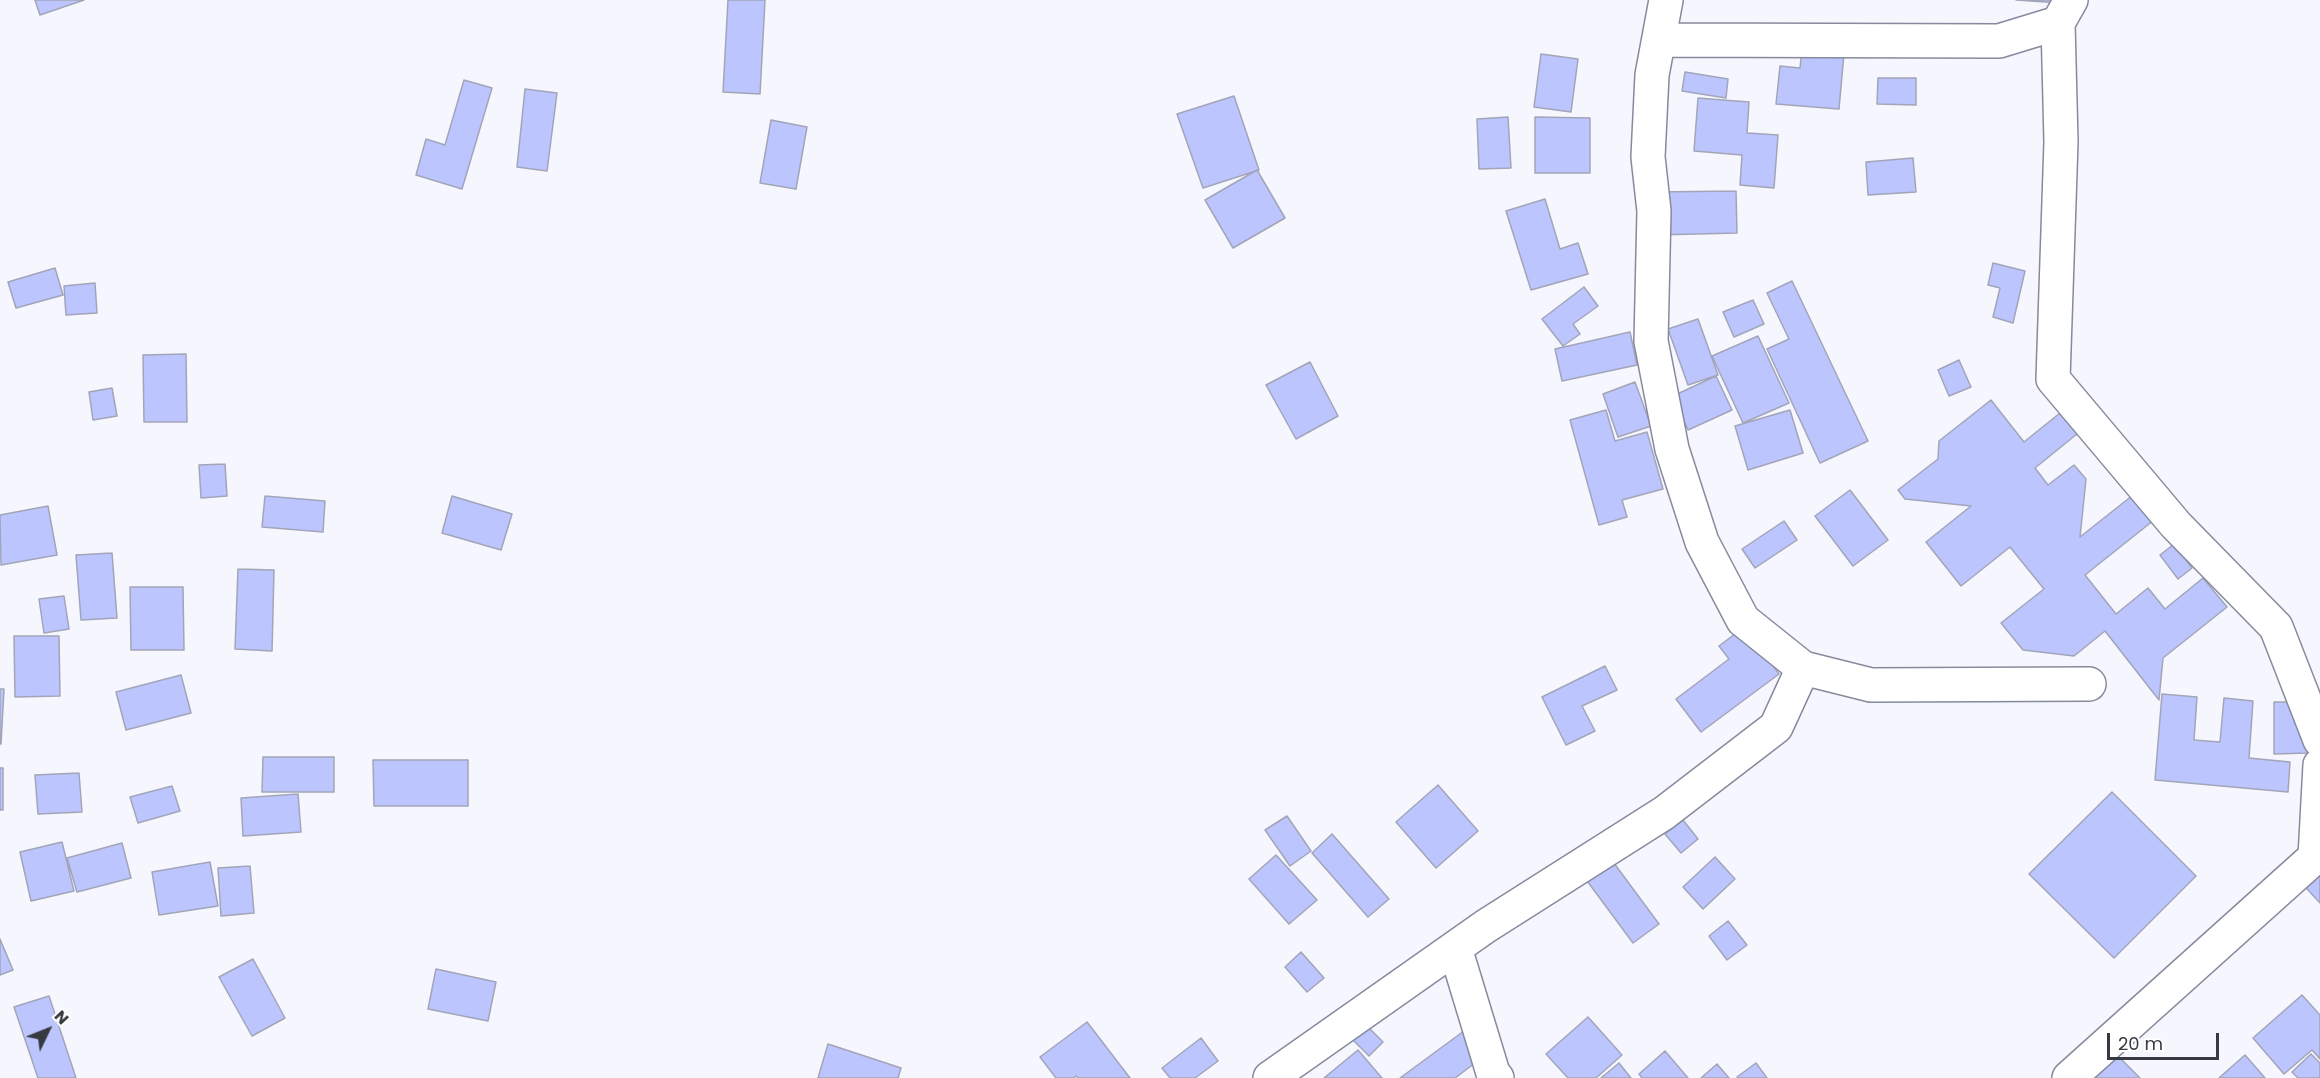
<!DOCTYPE html>
<style>
body{margin:0}
#map{position:relative;width:2320px;height:1078px;overflow:hidden;background:#f5f6fe;font-family:Poppins,sans-serif}
canvas{display:block}
.north{position:absolute;left:18px;top:1000px;width:60px;height:60px;-webkit-text-stroke:4px #fff;paint-order:stroke;rotate:47deg;font-size:16px;font-weight:700;line-height:24px;text-align:center;color:#373941}
.north::after{content:'';display:block;margin:auto;width:21px;height:27px;background:#373941;clip-path:polygon(50% 0,100% 100%,50% 72%,0 100%)}
.scale{position:absolute;left:2107px;top:1033px;width:112px;height:27px;box-sizing:border-box;border:3px solid #373941;border-top:0;padding-left:8px;font-size:18px;line-height:21px;white-space:nowrap;color:#373941;-webkit-text-stroke:4px #fff;paint-order:stroke}
</style>
<div id="map">
<canvas width="2320" height="1078"></canvas>
<div class="north">N</div>
<div class="scale">20 m</div>
</div>
<script>
const g = document.querySelector('canvas').getContext('2d');
g.lineJoin = 'round';
function fill(path, color) { g.fillStyle = color; g.fill(path, 'evenodd'); }
const toPath = rows => new Path2D(rows.map(r => 'M' + r).join(''));
function strokePath(path, color, width, dash) { g.strokeStyle = color; g.lineWidth = width; g.lineCap = dash ? 'butt' : 'round'; g.setLineDash(dash || []); g.stroke(path); }
const building = toPath([
 [35,0,84,0,40,15,35,0],
 [728,0,765,0,760,94,723,92,728,0],
 [2016,0,2076,0,2075,4,2016,0],
 [1803,38,1845,42,1839,109,1776,104,1780,66,1800,68,1803,38],
 [1541,54,1578,59,1571,112,1534,107,1541,54],
 [1685,72,1728,79,1726,98,1682,91,1685,72],
 [1878,78,1916,78,1916,105,1877,104,1878,78],
 [464,80,492,88,462,189,416,175,426,139,445,145,464,80],
 [525,89,557,93,547,171,517,167,525,89],
 [1234,96,1259,170,1203,188,1177,114,1234,96],
 [1698,98,1749,102,1747,133,1778,135,1774,188,1740,185,1742,155,1694,151,1698,98],
 [1508,117,1511,168,1479,169,1477,119,1508,117],
 [1535,117,1590,118,1590,173,1535,173,1535,117],
 [771,120,807,127,796,189,760,183,771,120],
 [1913,158,1916,192,1868,195,1866,162,1913,158],
 [1257,170,1285,218,1233,248,1205,200,1257,170],
 [1736,191,1737,233,1656,235,1655,192,1736,191],
 [1545,199,1560,249,1578,243,1588,274,1531,290,1506,211,1545,199],
 [1993,263,2025,271,2013,323,1993,317,2000,288,1988,285,1993,263],
 [55,268,63,295,16,308,8,282,55,268],
 [1792,281,1868,441,1820,463,1767,349,1789,339,1767,293,1792,281],
 [95,283,97,313,66,315,64,286,95,283],
 [1584,287,1598,306,1573,324,1580,334,1563,346,1542,319,1584,287],
 [1753,300,1764,324,1734,337,1723,312,1753,300],
 [1698,319,1718,375,1688,385,1668,329,1698,319],
 [1630,332,1637,365,1562,381,1555,349,1630,332],
 [1758,336,1789,403,1743,423,1712,356,1758,336],
 [186,354,187,422,144,422,143,355,186,354],
 [1959,360,1971,387,1949,396,1938,370,1959,360],
 [1310,362,1338,416,1296,439,1266,385,1310,362],
 [1716,376,1732,410,1688,430,1673,396,1716,376],
 [1635,382,1651,426,1618,437,1603,394,1635,382],
 [112,388,117,416,93,420,89,392,112,388],
 [1991,400,2024,442,2060,413,2077,434,2035,468,2048,485,2074,465,2086,479,2080,537,2133,495,2154,520,2085,575,2116,614,2148,588,2165,609,2203,578,2227,607,2163,658,2159,700,2105,631,2074,656,2023,650,2001,623,2044,589,2010,547,1961,586,1926,542,1971,506,1905,499,1898,490,1938,459,1939,441,1991,400],
 [1606,410,1615,441,1647,432,1663,489,1622,500,1627,517,1599,525,1570,420,1606,410],
 [1790,410,1803,453,1748,470,1735,426,1790,410],
 [225,464,227,496,201,498,199,465,225,464],
 [1850,490,1888,540,1853,566,1815,516,1850,490],
 [265,496,325,501,323,532,262,527,265,496],
 [452,496,512,514,501,550,442,533,452,496],
 [48,506,57,555,1,565,0,515,48,506],
 [1784,521,1797,540,1755,568,1742,549,1784,521],
 [2174,544,2192,568,2178,579,2160,555,2174,544],
 [112,553,117,618,81,620,76,555,112,553],
 [238,569,274,570,272,651,235,649,238,569],
 [130,587,183,587,184,650,131,650,130,587],
 [64,596,69,629,44,633,39,599,64,596],
 [1744,627,1779,674,1701,732,1676,699,1729,659,1719,646,1744,627],
 [14,636,59,636,60,696,15,697,14,636],
 [1605,666,1617,690,1582,706,1595,731,1566,745,1542,697,1605,666],
 [181,675,191,713,126,730,116,692,181,675],
 [0,689,4,689,1,744,0,744,0,689],
 [2162,694,2197,697,2194,740,2220,742,2224,698,2253,701,2249,758,2290,762,2288,792,2155,780,2162,694],
 [2274,702,2307,702,2308,753,2274,754,2274,702],
 [263,757,334,757,334,792,262,792,263,757],
 [373,760,468,760,468,806,374,806,373,760],
 [0,768,3,768,3,810,0,810,0,768],
 [79,773,82,812,38,814,35,775,79,773],
 [1438,785,1478,831,1436,868,1396,822,1438,785],
 [172,786,180,811,138,823,130,797,172,786],
 [2112,792,2196,876,2114,958,2029,874,2112,792],
 [298,794,301,832,243,836,241,798,298,794],
 [1287,816,1311,851,1290,866,1265,830,1287,816],
 [1683,820,1698,839,1681,853,1665,834,1683,820],
 [1332,834,1389,899,1368,917,1312,853,1332,834],
 [62,842,74,891,31,901,20,852,62,842],
 [122,843,131,878,77,892,67,858,122,843],
 [1605,851,1659,924,1633,943,1579,870,1605,851],
 [1276,855,1317,900,1289,924,1249,879,1276,855],
 [1715,857,1735,879,1703,909,1683,887,1715,857],
 [2320,859,2320,903,2298,879,2320,859],
 [210,862,218,906,159,915,152,872,210,862],
 [250,866,254,913,221,916,218,868,250,866],
 [1728,921,1747,945,1727,960,1709,936,1728,921],
 [0,939,13,970,0,975,0,939],
 [1301,952,1324,978,1307,992,1285,967,1301,952],
 [253,959,285,1018,252,1036,219,977,253,959],
 [436,969,496,982,488,1021,428,1009,436,969],
 [2302,995,2320,1015,2320,1059,2312,1050,2284,1074,2253,1038,2302,995],
 [49,996,76,1078,38,1078,14,1007,49,996],
 [1355,1014,1383,1042,1369,1056,1341,1028,1355,1014],
 [1588,1017,1622,1055,1596,1078,1568,1078,1546,1054,1588,1017],
 [1087,1022,1130,1078,1078,1078,1076,1076,1073,1078,1056,1078,1040,1057,1087,1022],
 [1468,1028,1487,1054,1455,1078,1400,1078,1468,1028],
 [1201,1038,1218,1061,1195,1078,1170,1078,1162,1068,1201,1038],
 [2104,1042,2140,1078,2093,1078,2104,1042],
 [828,1044,901,1068,898,1078,818,1078,828,1044],
 [1358,1050,1382,1078,1324,1078,1358,1050],
 [1665,1051,1688,1078,1642,1078,1639,1074,1665,1051],
 [2311,1054,2320,1063,2320,1078,2298,1078,2292,1072,2311,1054],
 [2245,1055,2265,1078,2219,1078,2245,1055],
 [1619,1063,1631,1078,1601,1078,1619,1063],
 [1756,1063,1767,1078,1738,1078,1737,1077,1756,1063],
 [1717,1064,1729,1078,1701,1078,1717,1064]
]);
fill(building, '#bdc5ff');
strokePath(building, '#a2a5b8', 1.5);
const minor = toPath([
 [1666,0,1652,75,1648,157,1654,211,1651,341,1672,449,1702,542,1743,620,1803,668,1871,685,2089,684],
 [2058,23,2061,142,2053,379,2176,525,2276,627,2320,740],
 [1659,40,1999,41,2058,23,2071,0],
 [1455,948,1493,1073,1497,1078],
 [1270,1078,1486,926,1664,813,1776,727,1803,668],
 [2069,1078,2315,857,2320,765]
]);
strokePath(minor, '#868a9c', 36);
strokePath(minor, '#fff', 33);
</script>
